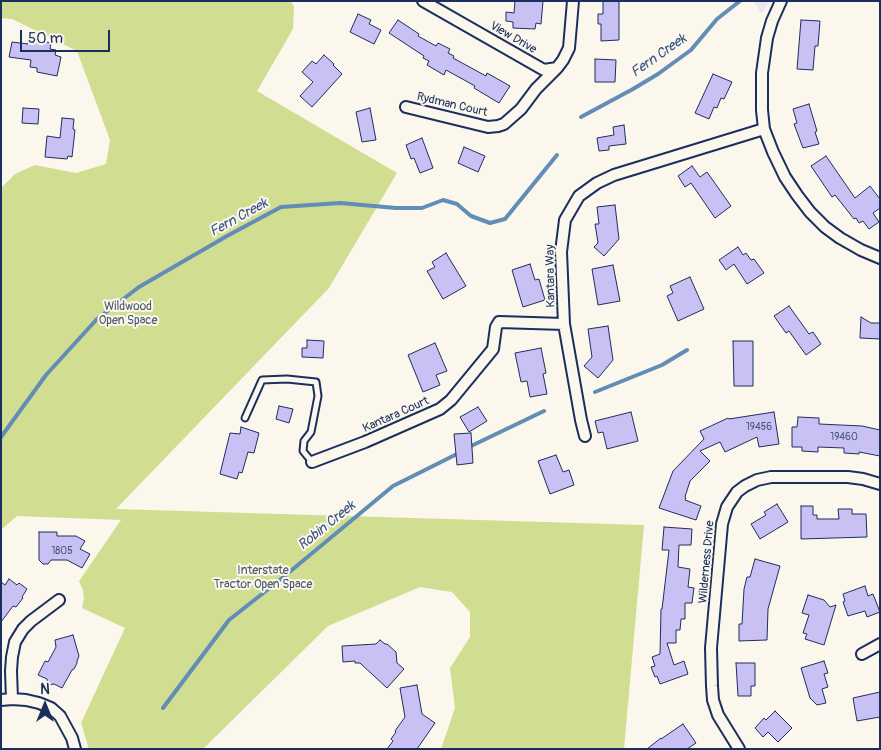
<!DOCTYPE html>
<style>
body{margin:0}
#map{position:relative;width:881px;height:750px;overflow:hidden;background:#fbf7ec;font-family:Pangolin,sans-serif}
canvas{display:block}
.frame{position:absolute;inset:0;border:2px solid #1b2f5e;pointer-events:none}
.north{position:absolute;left:20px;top:680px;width:50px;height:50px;-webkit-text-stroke:4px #fbf7ec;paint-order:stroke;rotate:0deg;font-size:14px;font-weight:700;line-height:20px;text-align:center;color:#1b2f5e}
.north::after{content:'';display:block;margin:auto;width:18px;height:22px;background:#1b2f5e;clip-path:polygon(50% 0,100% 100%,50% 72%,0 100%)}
.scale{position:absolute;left:20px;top:30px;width:90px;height:22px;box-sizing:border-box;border:2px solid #1b2f5e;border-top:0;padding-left:6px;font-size:15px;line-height:18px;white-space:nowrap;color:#1b2f5e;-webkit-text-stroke:4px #fbf7ec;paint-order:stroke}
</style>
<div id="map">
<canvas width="881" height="750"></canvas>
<div class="frame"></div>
<div class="north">N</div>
<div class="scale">50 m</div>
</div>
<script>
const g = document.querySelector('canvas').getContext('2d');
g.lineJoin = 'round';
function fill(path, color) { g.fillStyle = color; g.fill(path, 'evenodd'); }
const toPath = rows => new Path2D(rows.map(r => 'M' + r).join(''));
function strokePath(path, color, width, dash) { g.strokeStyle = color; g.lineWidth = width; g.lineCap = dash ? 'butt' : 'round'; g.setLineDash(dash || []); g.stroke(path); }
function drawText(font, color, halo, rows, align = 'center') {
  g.font = font + ' Pangolin,sans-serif'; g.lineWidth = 4; g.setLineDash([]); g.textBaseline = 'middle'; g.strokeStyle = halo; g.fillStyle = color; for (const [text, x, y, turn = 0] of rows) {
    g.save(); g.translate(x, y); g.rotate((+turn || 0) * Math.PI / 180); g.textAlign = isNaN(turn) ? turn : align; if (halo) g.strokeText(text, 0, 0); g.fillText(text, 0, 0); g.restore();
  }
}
fill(toPath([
 [753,1,769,1,762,14]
]), '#ece7ee');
fill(toPath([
 [1,1,291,1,294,7,293,29,257,91,397,173,329,288,116,509,644,525,624,749,441,749,455,708,450,668,470,637,470,612,452,592,420,587,328,626,203,749,89,749,81,723,125,628,82,608,84,598,83,590,79,581,121,520,17,516,1,530,1,188,15,174,35,165,76,173,106,164,110,140,77,51,12,19,1,18]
]), '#d1de92');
strokePath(toPath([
 [581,117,633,89,658,74,691,50,717,19,740,1],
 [595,392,662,365,687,350],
 [1,437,46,375,97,319,139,287,227,236,281,207,340,203,396,208,422,208,443,200,457,204,471,216,490,223,505,219,557,155],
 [469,447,544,411],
 [163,708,229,620,281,579,393,486,459,453]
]), '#628db6', 4);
const building = toPath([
 [515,1,543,1,541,24,536,23,535,29,513,28,513,22,506,21,506,12,514,13,515,1],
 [603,1,619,1,619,40,601,41,601,24,598,24,598,14,603,14,603,1],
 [358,14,371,20,369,24,381,30,374,44,350,32,358,14],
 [398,20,419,34,418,36,436,46,438,43,450,49,448,53,454,56,453,58,486,76,487,73,510,86,499,103,474,88,475,86,446,70,444,75,427,65,429,61,423,58,424,56,389,33,398,20],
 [801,20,820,21,818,46,815,46,813,70,797,69,801,20],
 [29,38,51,43,50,49,56,50,55,55,61,57,57,76,37,72,37,68,30,67,31,60,9,57,12,42,28,44,29,38],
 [324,55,334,64,333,65,342,74,312,107,300,96,313,82,302,72,312,61,316,64,324,55],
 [595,59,616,60,615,82,595,82,595,59],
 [713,74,732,82,724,99,721,98,717,108,714,107,709,119,695,113,713,74],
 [809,104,817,131,815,132,819,144,803,148,794,124,797,123,793,109,809,104],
 [23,108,39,109,38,124,22,123,23,108],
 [370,108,376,140,362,142,356,112,370,108],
 [62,118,74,119,73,129,75,130,72,157,68,156,67,159,45,157,47,136,60,138,62,118],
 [624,125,626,144,609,146,609,150,599,151,597,138,614,135,613,127,624,125],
 [422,138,433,168,420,173,414,158,411,159,406,145,422,138],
 [464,147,485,156,478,172,458,163,464,147],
 [826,156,855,198,870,186,880,199,880,208,873,213,879,222,869,229,863,221,859,223,856,218,854,219,835,195,832,197,811,166,826,156],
 [692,166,700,177,707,172,731,206,715,218,691,183,685,187,678,176,692,166],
 [615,205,619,239,604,256,594,247,598,243,595,224,599,224,597,207,615,205],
 [738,247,743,255,746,253,751,260,754,259,764,273,747,284,734,264,726,270,719,260,738,247],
 [446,253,466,286,443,299,427,271,435,267,432,262,446,253],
 [530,264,535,280,539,279,545,300,523,307,512,270,530,264],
 [613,265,620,301,598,305,592,269,613,265],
 [690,277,704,309,678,321,667,296,673,293,670,286,690,277],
 [789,306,809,334,813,332,821,344,806,355,789,331,786,333,774,316,789,306],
 [861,317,871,323,880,323,880,339,860,338,861,317],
 [608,326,613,360,598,378,584,366,592,357,588,329,608,326],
 [307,340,324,341,323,358,302,357,302,348,307,348,307,340],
 [733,341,753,341,753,386,734,386,733,341],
 [435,343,447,371,436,375,440,385,423,392,408,355,435,343],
 [541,348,546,373,543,374,547,394,530,397,527,381,521,382,515,353,541,348],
 [279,406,293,409,289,423,276,419,279,406],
 [478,407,487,421,469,432,460,417,478,407],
 [631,412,638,441,607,449,603,432,598,433,595,421,631,412],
 [774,412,779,444,759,447,757,437,725,452,720,442,700,451,710,461,690,481,685,497,686,498,685,500,701,506,696,520,659,508,673,471,704,439,700,431,728,418,729,419,774,412],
 [798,417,819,418,819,424,862,426,880,430,880,456,859,452,859,454,844,453,844,448,818,447,818,452,802,451,802,447,792,447,792,427,797,427,798,417],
 [241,427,259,433,254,453,248,452,242,473,239,472,237,479,220,474,230,433,240,434,241,427],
 [471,433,473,463,457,465,454,434,471,433],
 [556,455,563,472,569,470,574,485,550,494,538,461,556,455],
 [777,504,788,522,760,539,751,524,766,515,764,512,777,504],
 [801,506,813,506,813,515,817,515,817,519,839,519,838,509,852,509,852,514,866,514,867,537,801,539,801,506],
 [664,527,692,529,691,545,679,545,678,567,690,569,688,587,694,588,692,603,685,603,685,619,681,619,680,630,676,630,676,643,667,643,674,665,684,661,688,674,660,684,657,676,655,677,651,667,655,666,652,657,660,654,661,609,662,609,669,550,662,550,664,527],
 [39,532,57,532,57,536,76,536,85,541,80,549,90,554,82,568,67,560,51,560,48,564,43,564,39,560,39,532],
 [755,559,780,566,768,609,767,640,739,641,739,624,742,624,744,589,747,577,750,577,755,559],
 [9,579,17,585,19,583,27,589,22,597,23,598,16,607,13,606,1,622,1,582,5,585,9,579],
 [865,586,868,596,873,594,880,612,867,617,865,611,848,616,843,602,845,601,843,594,865,586],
 [808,595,824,600,830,607,836,605,824,645,805,639,807,634,803,633,809,615,802,613,808,595],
 [73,635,79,656,77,661,77,663,74,669,72,670,62,688,54,684,48,685,47,679,38,675,45,661,48,662,56,647,55,640,73,635],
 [380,640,385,644,387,644,396,652,397,663,404,669,387,688,360,663,355,663,355,661,343,662,342,646,376,644,380,640],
 [824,661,828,673,824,674,828,687,822,689,826,703,817,705,810,698,801,668,824,661],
 [736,663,755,663,755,686,751,686,751,696,738,696,736,663],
 [417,685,422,714,435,723,417,749,387,749,393,741,391,739,396,732,395,731,405,717,400,688,417,685],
 [880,692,880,717,857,721,853,698,880,692],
 [775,711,792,728,778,742,768,732,763,737,755,728,764,718,766,720,775,711],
 [683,724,696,743,687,749,647,749,661,738,661,739,683,724]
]);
fill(building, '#c9c1f3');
strokePath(building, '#1b2f5e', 1);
const service = toPath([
 [245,418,262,380,287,379,316,382,318,396,311,432,304,441,303,451,312,462]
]);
const minor = toPath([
 [423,1,544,70,557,68,563,60,569,48,573,1],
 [781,1,772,21,767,38,762,73,762,110,764,129,773,152,785,177,797,195,810,212,825,227,840,238,861,250,880,258],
 [406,107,488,127,498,126,504,124,521,109,536,89,557,68],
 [585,436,581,420,564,324,561,252,565,220,579,196,597,183,614,175,764,129],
 [312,462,365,442,440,409,451,400,493,349,496,327,499,322,564,324],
 [862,654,880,644],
 [12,699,11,671,12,657,15,642,23,629,31,621,59,600],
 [1,700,12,699,26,700,39,703,51,708,60,716,72,738,75,749],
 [739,749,718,715,713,700,712,686,711,648,722,524,727,507,737,492,745,486,757,480,771,477,848,477,863,479,880,484]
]);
strokePath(service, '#1b2f5e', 9);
strokePath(minor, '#1b2f5e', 14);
strokePath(service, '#fbf7ec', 5);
strokePath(minor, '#fbf7ec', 10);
drawText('10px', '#465483', null, [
 ["19456",759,427],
 ["19460",844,437],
 ["1805",62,551]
]);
drawText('12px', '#1b2f5e', '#fbf7ec', [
 ["View Drive",513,38,30],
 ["Rydman Court",452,105,13],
 ["Kantara Way",551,276,-91],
 ["Kantara Court",396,415,-24],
 ["Wilderness Drive",707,562,-85]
]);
drawText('12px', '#485b6b', '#fbf7ec', [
 ["Wildwood",128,307],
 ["Open Space",128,321],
 ["Interstate",263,571],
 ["Tractor Open Space",263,585]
]);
drawText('italic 14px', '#395683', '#fbf7ec', [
 ["Fern Creek",659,56,-35],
 ["Fern Creek",239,218,-29],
 ["Robin Creek",327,526,-39]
]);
</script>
